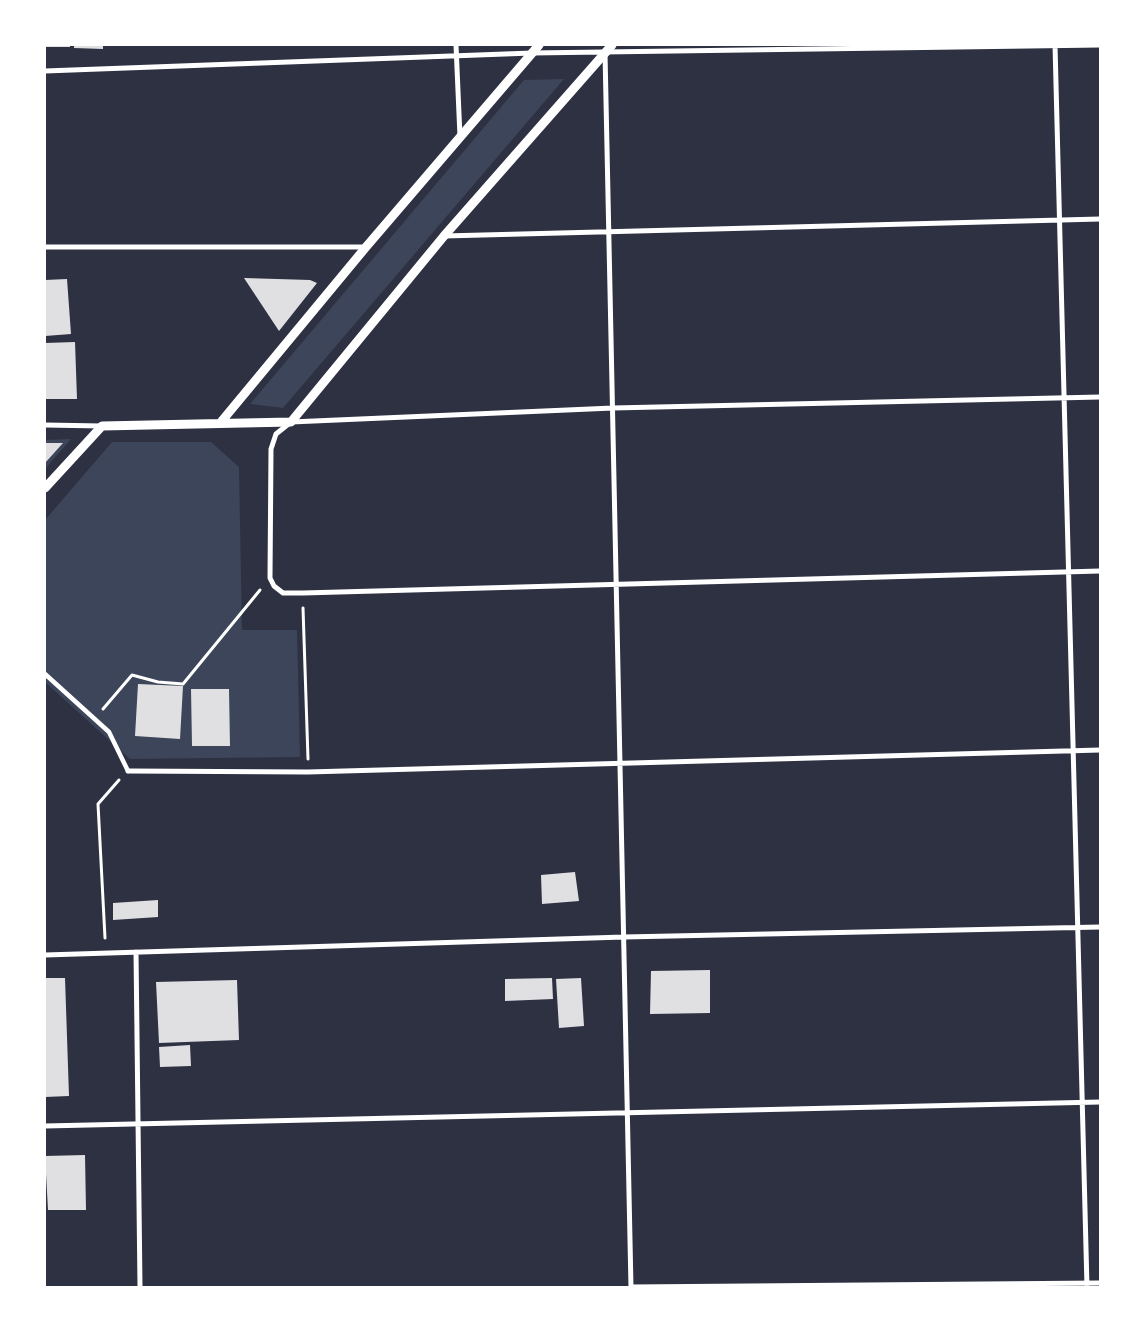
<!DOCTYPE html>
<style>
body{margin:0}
#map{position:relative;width:1145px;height:1332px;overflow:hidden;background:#2d3142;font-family:"Roboto Condensed",sans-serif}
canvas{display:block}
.frame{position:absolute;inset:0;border:46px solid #fff;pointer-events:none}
</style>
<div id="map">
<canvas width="1145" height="1332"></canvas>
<div class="frame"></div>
</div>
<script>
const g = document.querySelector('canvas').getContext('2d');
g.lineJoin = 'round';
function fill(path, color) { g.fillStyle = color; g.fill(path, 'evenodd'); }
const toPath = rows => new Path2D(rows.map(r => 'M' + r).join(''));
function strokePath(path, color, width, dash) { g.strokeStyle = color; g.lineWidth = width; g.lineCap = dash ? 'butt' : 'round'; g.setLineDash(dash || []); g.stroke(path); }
fill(toPath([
 [564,79,283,408,250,404,524,80],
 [71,439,45,469,45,440],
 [112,442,211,442,239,467,242,630,297,630,300,757,130,759,45,682,45,520]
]), '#3c4559');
fill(toPath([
 [45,45,70,45,70,47,45,47],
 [74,45,103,45,103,49,74,48],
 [244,278,310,280,317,283,279,331],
 [67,279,71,334,45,336,45,280],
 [75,342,77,399,46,399,45,343],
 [45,443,63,443,45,463],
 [138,684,183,686,180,739,135,736],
 [191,689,229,689,230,746,192,746],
 [575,872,579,901,542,904,541,875],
 [158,900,158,917,113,920,113,903],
 [710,970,710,1013,650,1014,651,971],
 [45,978,65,978,69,1096,45,1097],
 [552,978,553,999,505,1001,505,979],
 [581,978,584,1026,559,1028,556,979],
 [237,980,239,1040,159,1043,156,982],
 [190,1045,191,1066,160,1067,159,1047],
 [85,1155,86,1210,48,1210,45,1156]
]), '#e0e0e3');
strokePath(toPath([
 [303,608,308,759],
 [103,709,132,675,158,682,183,684,260,590],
 [105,938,98,804,119,780]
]), '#fff', 3);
strokePath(toPath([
 [45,674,109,732,128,771]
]), '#fff', 4.5);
strokePath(toPath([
 [456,45,460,137],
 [1055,45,1087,1287],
 [605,53,631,1287],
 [45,71,532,53,1100,45],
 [444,236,1100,219],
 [45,247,365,247],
 [1100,397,613,408,291,422,276,434,271,449,270,578,274,586,283,593,303,593,1100,571],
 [45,425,102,426],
 [128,771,308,772,1100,750],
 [136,952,140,1287],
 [45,955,624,937,1100,927],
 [45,1126,1100,1102],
 [631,1287,1100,1283]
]), '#fff', 5);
strokePath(toPath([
 [221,422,366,247,539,45],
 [45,488,102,426,291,422,444,236,612,45]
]), '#fff', 9);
</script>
